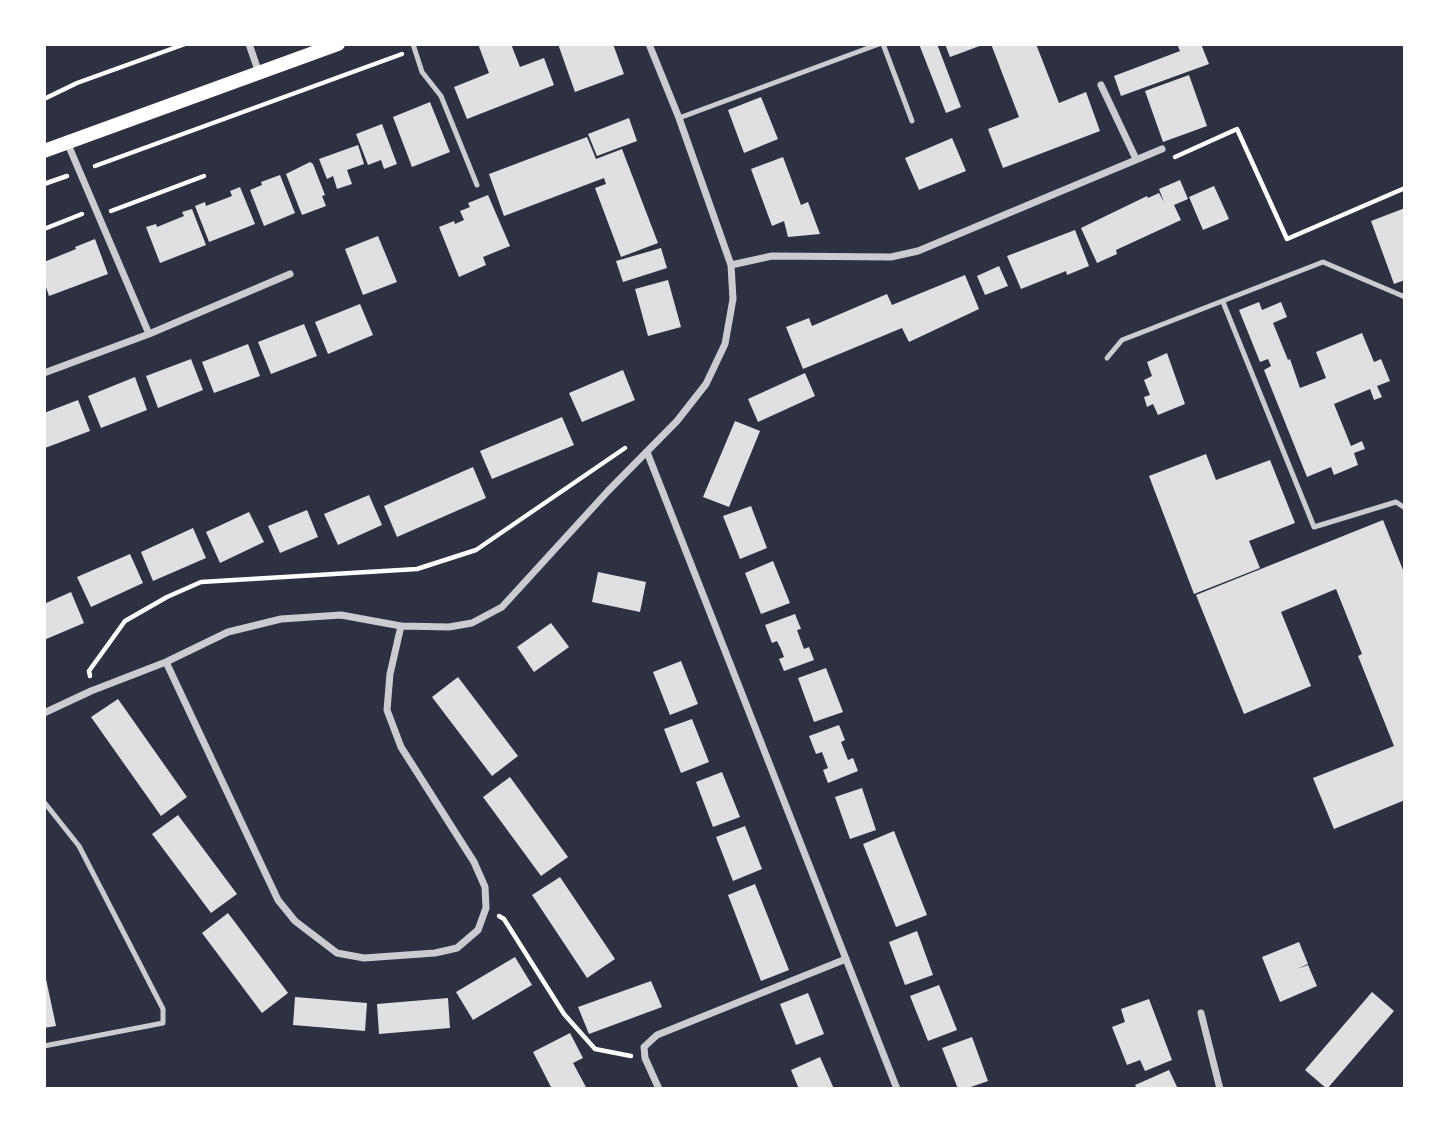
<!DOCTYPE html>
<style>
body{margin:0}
#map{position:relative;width:1449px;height:1133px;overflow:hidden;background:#2d3142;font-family:Jost,sans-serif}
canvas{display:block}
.frame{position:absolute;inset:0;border:46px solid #fff;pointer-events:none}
</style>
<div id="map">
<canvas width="1449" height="1133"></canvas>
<div class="frame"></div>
</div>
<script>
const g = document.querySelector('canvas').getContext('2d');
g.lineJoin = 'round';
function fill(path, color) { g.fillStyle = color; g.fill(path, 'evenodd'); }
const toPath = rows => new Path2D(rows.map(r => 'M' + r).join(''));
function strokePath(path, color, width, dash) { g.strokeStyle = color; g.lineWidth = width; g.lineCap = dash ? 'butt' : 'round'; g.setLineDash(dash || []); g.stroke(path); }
fill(toPath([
 [478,44,511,44,520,67,544,58,554,85,467,119,454,87,489,73],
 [558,44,613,44,624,74,575,92],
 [919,44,937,44,961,107,946,113],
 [945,44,985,44,950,57],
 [991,44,1036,44,1059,103,1086,92,1100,131,1003,168,988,129,1019,117],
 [1177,44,1201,44,1209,64,1121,96,1114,76,1180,51],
 [1189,75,1207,126,1163,142,1145,91],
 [761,97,778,139,744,153,728,110],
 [430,102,450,152,412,167,393,117],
 [629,118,637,141,597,156,588,134],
 [382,124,397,164,384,169,381,160,368,165,356,134],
 [587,137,596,159,622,149,658,243,621,257,595,188,606,184,604,178,504,216,489,174],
 [952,138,966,171,919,190,905,158],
 [358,145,364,164,347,170,352,184,337,189,333,176,327,179,319,159],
 [783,157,801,205,808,202,820,234,788,237,784,221,772,226,751,169],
 [310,162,313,164,325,195,322,196,326,206,302,215,286,174],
 [280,175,295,213,264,226,250,190,262,185,261,182],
 [1180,180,1188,199,1174,205,1181,220,1116,250,1117,254,1097,263,1081,228,1147,196,1148,198,1159,193,1164,202,1159,189],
 [1214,186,1229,219,1203,230,1189,197],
 [240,187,255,224,209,242,195,206,205,202,206,206,232,196,230,191],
 [488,195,510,246,483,257,486,265,459,277,439,227,454,221,455,224,464,220,460,211,470,207,468,203],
 [1405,208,1405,280,1394,284,1371,221],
 [192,209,206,245,160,263,146,227,156,224,157,227,184,216,182,212],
 [1075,230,1089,266,1067,275,1066,271,1021,289,1007,256],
 [378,236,397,282,363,295,345,249],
 [95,239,108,274,49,296,44,281,44,262,76,249,75,247],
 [661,248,667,268,623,282,616,261],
 [999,266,1008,286,985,295,977,276],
 [965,275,979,309,909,342,902,328,803,369,786,327,809,318,812,326,887,294,892,305],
 [668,280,681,327,648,336,635,289],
 [1259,302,1262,310,1281,302,1287,317,1273,323,1288,360,1290,359,1300,388,1326,378,1316,352,1362,333,1374,362,1381,359,1390,381,1377,386,1382,397,1374,400,1370,389,1334,404,1351,446,1362,441,1365,449,1354,453,1358,465,1334,475,1331,467,1307,477,1264,370,1271,366,1268,359,1260,362,1239,310],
 [360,304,373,335,328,354,315,322],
 [304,324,317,356,271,374,258,342],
 [248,344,260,376,214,393,202,362],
 [1167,353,1185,404,1158,415,1153,404,1147,407,1144,397,1150,395,1144,380,1152,376,1147,362],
 [191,359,203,390,158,408,146,376],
 [623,370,635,400,582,422,569,393],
 [805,373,815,396,758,422,748,399],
 [135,377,147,410,101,428,88,396],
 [78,400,90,431,45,448,44,413],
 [562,417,574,445,492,479,480,451],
 [735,421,760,431,729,507,703,497],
 [1206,454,1216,480,1270,460,1295,523,1249,541,1260,568,1194,594,1149,476],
 [473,467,486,498,397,537,384,506],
 [369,495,382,525,338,545,324,514],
 [751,506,767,548,740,559,723,516],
 [307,510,318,537,280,553,268,526],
 [249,512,264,542,220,563,206,532],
 [1383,520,1405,575,1405,800,1334,829,1313,778,1394,746,1358,656,1362,654,1336,589,1281,612,1311,686,1244,714,1196,595],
 [193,528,206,558,153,581,141,552],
 [130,554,143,583,91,607,77,577],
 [773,561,790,603,761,614,745,573],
 [598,572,646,582,640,612,592,602],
 [71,592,84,623,44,640,44,604],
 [795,614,801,629,797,630,801,641,804,649,809,647,814,660,784,671,779,659,784,657,781,649,777,641,772,643,765,625],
 [551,623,569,647,534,672,517,647],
 [681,661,698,704,670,715,653,672],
 [826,668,843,712,814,722,798,678],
 [458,677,518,756,492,776,432,697],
 [118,699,187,797,161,816,91,717],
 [692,719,709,762,681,773,664,729],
 [839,725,845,740,841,742,848,760,853,758,858,771,828,783,823,770,828,768,822,752,816,754,809,736],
 [722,772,740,817,713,827,696,782],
 [510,777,568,857,541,876,483,797],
 [862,788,876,830,850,839,835,797],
 [178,815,237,894,211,913,152,834],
 [745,826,762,869,733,881,716,837],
 [894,831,927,915,896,927,863,844],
 [560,877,615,959,587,978,532,895],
 [755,884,789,970,761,981,728,895],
 [228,913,288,993,262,1013,202,933],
 [917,931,933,975,905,985,889,942],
 [1299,942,1308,964,1297,969,1308,965,1317,986,1280,1002,1262,957],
 [515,957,532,985,473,1020,456,992],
 [46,979,56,1026,44,1028,44,980],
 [651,981,662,1007,589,1034,578,1007],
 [939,985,957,1030,928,1041,910,996],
 [1372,992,1394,1011,1327,1089,1305,1070],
 [808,993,824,1034,796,1045,780,1004],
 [295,997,367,1003,365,1031,293,1025],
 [448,998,450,1028,379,1034,377,1004],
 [1149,999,1172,1060,1145,1071,1140,1060,1127,1065,1112,1027,1125,1022,1121,1009],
 [570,1033,583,1058,573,1063,587,1089,552,1089,533,1052],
 [972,1037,988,1081,965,1089,958,1089,942,1048],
 [820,1057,834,1089,799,1089,791,1070],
 [1169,1070,1178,1089,1137,1089,1135,1085]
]), '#e0e0e3');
strokePath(toPath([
 [44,99,77,83,185,44],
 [1175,157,1237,129,1287,239,1405,188],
 [95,166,402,54],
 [44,184,67,176],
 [111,211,204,176],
 [44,229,82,214],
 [90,676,89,671,125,621,167,597,201,582,417,569,476,550,625,448],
 [499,916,504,919,564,1014,595,1049,631,1056]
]), '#fff', 4.5);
strokePath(toPath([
 [413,44,422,72,441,96,477,185],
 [883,44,912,121],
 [679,118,879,44],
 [1223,302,1314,527,1396,502,1405,508],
 [1107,358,1122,340,1323,262,1405,297],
 [44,802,79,846,163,1009,163,1023,44,1046]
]), '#caccd0', 5);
strokePath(toPath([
 [249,44,259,73],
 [1101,85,1136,159],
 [67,142,149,334],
 [731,265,772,256,891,257,918,251,1162,149],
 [44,373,149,334,290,274],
 [647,452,897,1089],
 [166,662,278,900,295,921,337,953,364,958,435,953,457,948,478,930,486,908,485,887,474,862,401,747,387,710,390,674,401,626],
 [44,713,91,691,166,662,228,632,281,619,341,615,401,626,449,627,472,623,502,607,608,491,677,421,706,384,725,344,733,299,731,265,679,118,649,44],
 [1201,1013,1220,1089],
 [659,1089,645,1058,644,1047,657,1035,846,959]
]), '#caccd0', 7);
strokePath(toPath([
 [44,151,338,44]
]), '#fff', 14);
</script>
